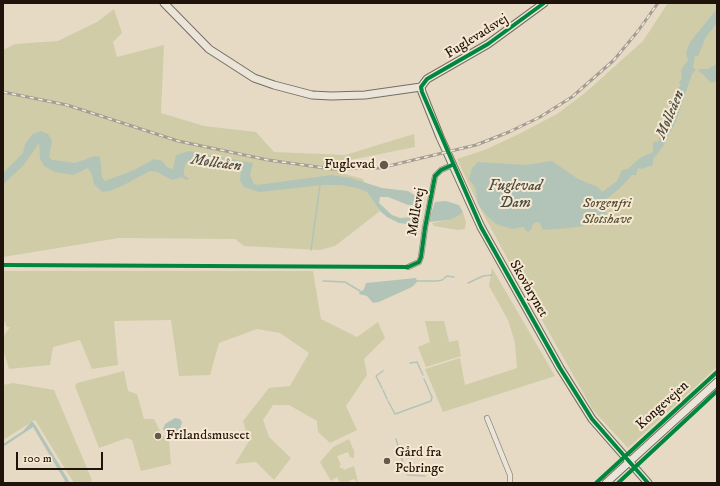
<!DOCTYPE html>
<meta charset="utf-8">
<style>
body{margin:0}
#map{position:relative;width:720px;height:486px;overflow:hidden;background:#e6dac5;font-family:"IM FELL DW Pica",serif}
canvas{display:block}
.frame{position:absolute;inset:0;border:4px solid #20130c;pointer-events:none}
.scale{position:absolute;left:16px;top:452px;width:87px;height:18px;box-sizing:border-box;border:2px solid #20130c;border-top:0;padding-left:5px;font-size:12px;line-height:14px;white-space:nowrap;color:#20130c;-webkit-text-stroke:3px #f7e9d1;paint-order:stroke}
</style>
<div id="map">
<canvas width="720" height="486"></canvas>
<div class="frame"></div>
<div class="scale">100 m</div>
</div>
<script>
const g = document.querySelector('canvas').getContext('2d');
g.lineJoin = 'round';
function fill(path, color) { g.fillStyle = color; g.fill(path, 'evenodd'); }
const toPath = rows => new Path2D(rows.map(r => 'M' + r).join(''));
function strokePath(path, color, width, dash) { g.strokeStyle = color; g.lineWidth = width; g.lineCap = dash ? 'butt' : 'round'; g.setLineDash(dash || []); g.stroke(path); }
function drawText(font, color, halo, rows, align = 'center') {
  g.font = font + ' "IM FELL DW Pica",serif'; g.lineWidth = 4; g.setLineDash([]); g.textBaseline = 'middle'; g.strokeStyle = halo; g.fillStyle = color; for (const [text, x, y, turn = 0] of rows) {
    g.save(); g.translate(x, y); g.rotate((+turn || 0) * Math.PI / 180); g.textAlign = isNaN(turn) ? turn : align; if (halo) g.strokeText(text, 0, 0); g.fillText(text, 0, 0); g.restore();
  }
}
fill(toPath([
 [668,3,717,3,717,367,628,448,593,410,513,269,480,208,457,159,487,149,519,134,557,114,585,93,643,41],
 [114,9,122,33,113,42,117,57,164,45,161,113,204,126,256,132,274,152,345,155,414,134,415,147,345,161,345,174,363,179,367,192,380,211,335,246,320,250,244,246,235,239,119,238,3,257,3,50,15,44,58,41,97,22],
 [463,212,466,223,465,229,458,230,434,226,432,223,450,220,460,215],
 [492,268,555,376,443,412,425,369,460,358,465,385,517,368,515,343,508,320,489,286],
 [3,271,313,271,321,319,357,337,378,322,385,338,364,359,367,375,346,406,357,430,330,443,318,432,317,421,289,405,273,405,263,420,269,437,291,458,274,480,256,462,235,464,249,441,243,421,269,388,290,386,309,353,280,333,257,329,219,343,210,375,179,376,171,320,114,321,118,365,92,369,80,340,53,347,50,365,9,369,3,349,3,337,10,327,7,327,3,319],
 [425,321,444,321,449,342,458,340,461,356,426,367,418,347,430,342],
 [124,371,128,391,137,394,144,419,154,419,162,435,169,440,171,464,141,471,132,440,127,438,99,448,75,386,77,383],
 [13,383,54,390,92,480,90,483,74,483,35,420,3,440,3,385],
 [349,439,354,451,354,458,350,457,348,452,337,456,341,465,339,466,340,468,342,468,344,470,354,466,358,483,354,479,349,481,350,483,340,483,337,477,331,481,320,462,333,447]
]), '#cfcca7');
fill(toPath([
 [717,9,717,23,706,37,698,56,695,56,693,68,696,70,692,74,676,121,662,148,653,159,653,165,641,169,638,168,636,175,632,175,619,189,605,200,607,211,605,215,594,218,583,226,569,228,543,230,540,223,536,222,533,224,531,230,528,232,523,227,512,229,496,224,487,216,478,204,475,187,469,179,472,168,478,162,526,165,552,161,578,179,598,187,602,192,617,181,622,170,628,169,640,158,653,152,653,142,659,141,660,126,676,95,676,90,681,85,679,82,682,79,681,70,688,60,686,53,690,42],
 [717,64,717,81,711,83,703,74,699,72,699,69,708,69],
 [41,131,48,134,52,141,49,157,52,160,75,163,95,156,100,157,102,177,105,181,134,170,154,159,162,161,168,168,173,169,176,155,189,151,253,163,250,175,254,184,257,185,332,175,351,178,382,188,408,191,419,198,417,205,408,205,388,197,380,197,379,203,392,215,400,218,412,217,413,222,407,224,399,223,387,217,380,211,367,192,357,188,341,185,323,185,259,192,244,187,240,181,241,169,192,161,186,163,184,170,184,175,189,179,186,180,182,177,172,180,157,172,150,171,122,186,110,191,102,192,94,184,92,175,88,168,73,175,55,172,44,166,40,159,39,143,23,166,3,184,3,173,23,153,25,144,33,134],
 [446,201,459,205,463,212,460,215,450,220,428,222,435,202],
 [416,278,417,282,412,287,379,302,373,303,367,296,359,294,360,291,362,291,364,289,366,283],
 [175,418,180,419,182,422,180,430,166,433,163,429,165,424],
 [31,422,33,422,36,426,70,483,63,483,65,481,33,427,3,447,3,444,23,431]
]), '#b2c4b8');
strokePath(toPath([
 [311,250,320,185],
 [323,281,345,282,360,291],
 [416,281,437,281,442,280,447,276,454,277],
 [468,283,483,276,492,275],
 [410,363,417,362,423,375],
 [382,388,376,376,383,371],
 [383,390,387,399],
 [388,401,395,414,431,401,432,397,424,379],
 [396,439,403,463],
 [404,467,406,473,408,475,425,476]
]), '#b2c4b8', 1.5);
const street = toPath([
 [408,267,419,262,421,257,425,228,435,176,441,170,452,165],
 [487,418,510,475,510,483]
]);
const secondary = toPath([
 [164,3,209,49,254,78,274,85,312,95,331,96,365,95,421,87],
 [421,87,422,92,440,137,481,227,560,368,592,419,648,483],
 [421,87,427,79,488,44,544,3],
 [606,483,717,382]
]);
strokePath(street, '#91897c', 6);
strokePath(secondary, '#766e63', 9);
strokePath(street, '#eae4d9', 4.5);
strokePath(secondary, '#eae4d9', 7);
const rail = toPath([
 [3,92,67,105,178,141,268,160,332,169,380,168,476,145,509,132,540,117,572,97,614,60,638,31,658,3]
]);
strokePath(rail, '#a39d95', 3);
strokePath(rail, '#f7e9d1', 1.5, [4.5]);
strokePath(toPath([
 [544,3,488,44,427,79,421,87,422,92,481,227,560,368,592,419,648,483],
 [3,265,408,267,419,262,421,257,425,228,435,176,441,170,452,165],
 [596,483,717,372],
 [618,483,717,391]
]), '#00873e', 4);
for (const [x, y, r, color] of [
 [384,165,5,"#65594d"],
 [158,436,4,"#65594d"],
 [387,461,4,"#65594d"]
]) { const dot = new Path2D(); dot.arc(x, y, r, 0, 2 * Math.PI); g.fillStyle = color; g.fill(dot); strokePath(dot, '#f7e9d1', 1.5); }
drawText('14px', '#20130c', '#f7e9d1', [
 ["Fuglevadsvej",477,37,-32],
 ["Møllevej",417,212,-80],
 ["Skovbrynet",528,289,60],
 ["Kongevejen",663,406,-42]
]);
drawText('14px', '#20130c', '#f7e9d1', [
 ["Fuglevad",375,165,"right"],
 ["Frilandsmuseet",166,436],
 ["Gård fra",395,453],
 ["Pebringe",395,469]
], 'left');
drawText('italic 14px', '#57503a', '#f7e9d1', [
 ["Sorgenfri",607,204],
 ["Slotshave",607,220]
]);
drawText('italic 15px', '#4b4e46', '#f7e9d1', [
 ["Mølleåen",671,115,-67],
 ["Mølleåen",216,164,8],
 ["Fuglevad",515,187],
 ["Dam",515,204]
]);
</script>
